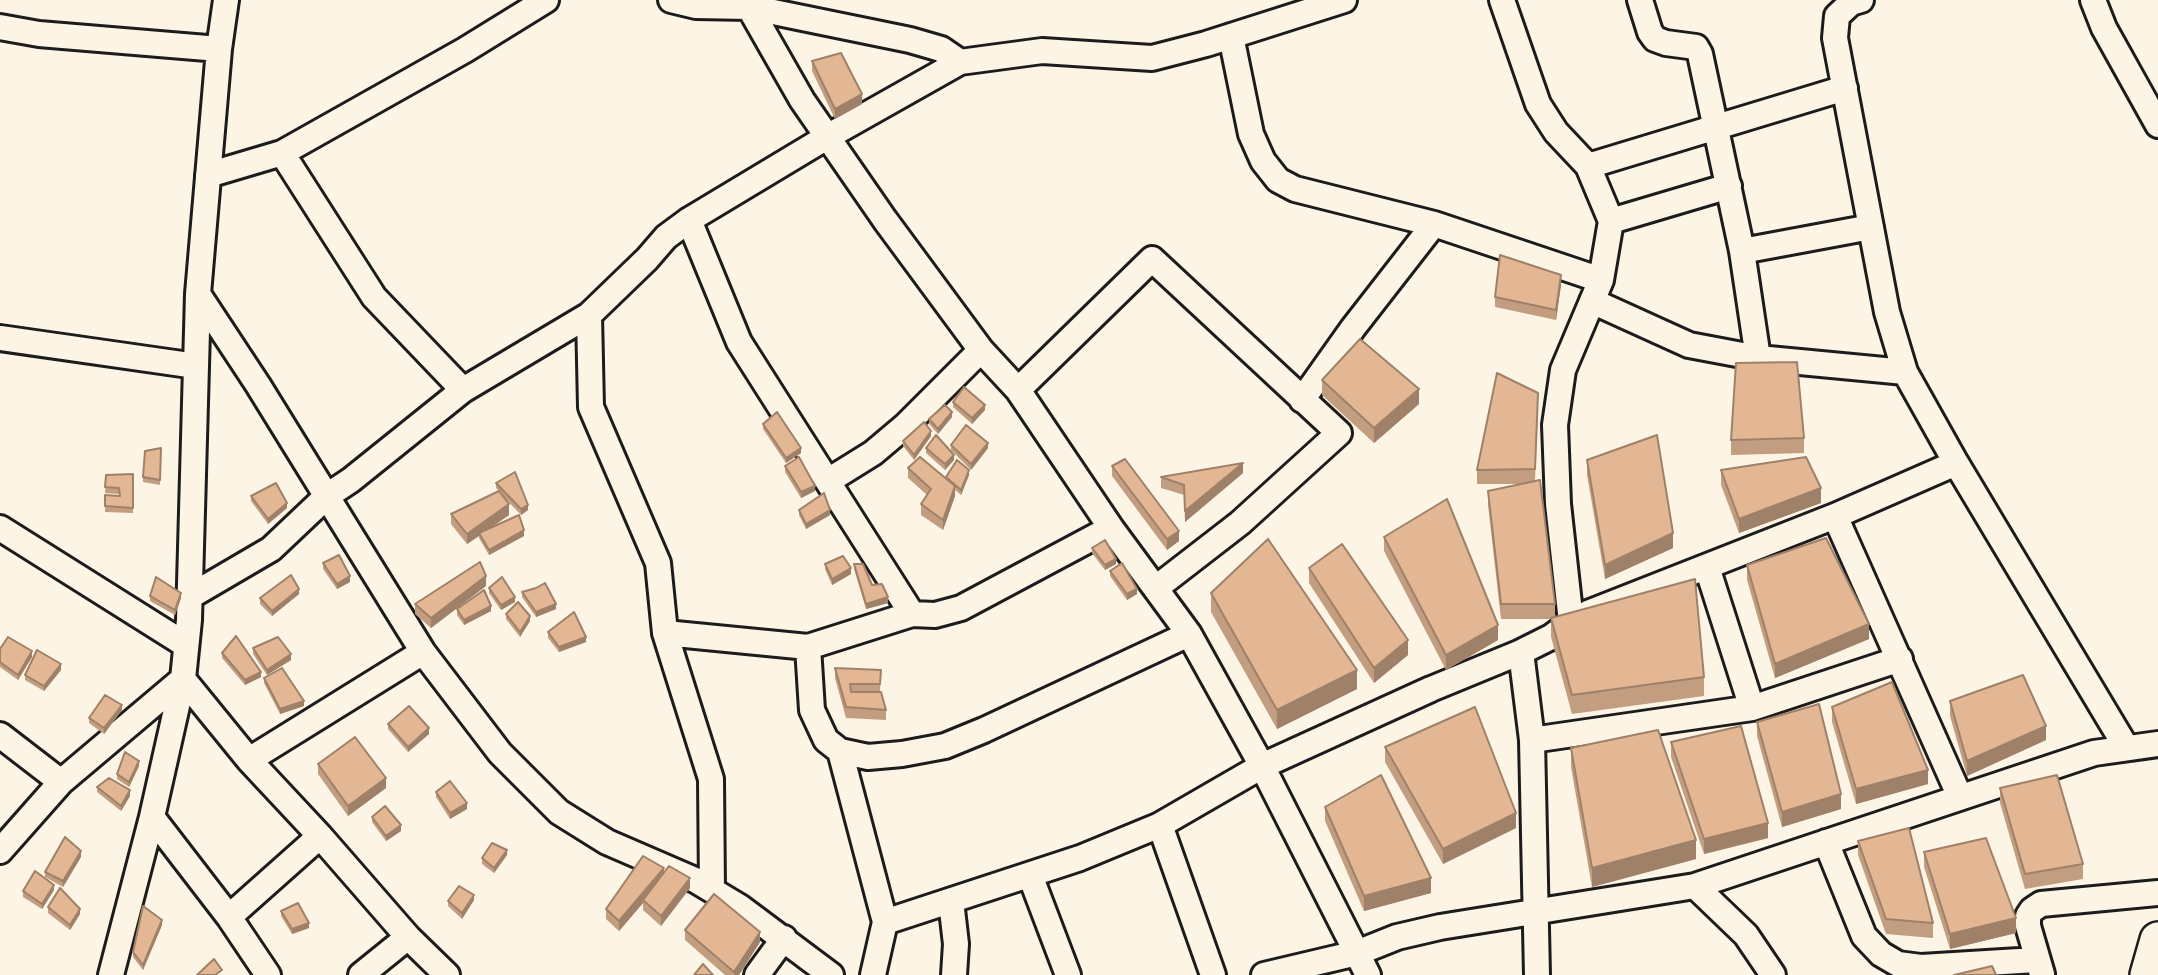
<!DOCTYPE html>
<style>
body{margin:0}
canvas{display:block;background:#fcf5e5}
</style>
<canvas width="2158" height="975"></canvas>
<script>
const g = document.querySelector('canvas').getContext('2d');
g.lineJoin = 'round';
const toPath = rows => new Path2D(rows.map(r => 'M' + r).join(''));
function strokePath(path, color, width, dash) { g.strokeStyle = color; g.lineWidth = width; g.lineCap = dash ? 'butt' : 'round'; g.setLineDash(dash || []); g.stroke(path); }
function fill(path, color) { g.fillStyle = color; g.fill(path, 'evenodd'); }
const street = toPath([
 [671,0,696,6,749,7,910,40,941,49,960,62],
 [748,0,749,7,802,100,885,220,981,350,1018,390,1111,528,1189,634,1262,766,1368,975],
 [1502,0,1538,104,1556,132,1588,166,1611,221,1601,280,1563,370,1555,425,1558,504,1571,622],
 [1640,0,1650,32,1655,39,1666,43,1696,47,1700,54,1742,251,1758,358],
 [1861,0,1851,3,1837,16,1835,38,1887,312,1905,372,1956,463,2126,747],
 [2093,0,2104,28,2158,125],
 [0,27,39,34,219,49],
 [1231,36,1251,134,1263,161,1278,180,1295,189,1434,224,1353,328,1302,400],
 [282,153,374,297,463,390],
 [1588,166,1845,88],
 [208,175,282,153,465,50,546,0],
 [689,220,739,342,912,614],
 [1611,221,1729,186],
 [1434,224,1601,280],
 [1742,251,1871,227],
 [198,294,258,385,423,652,500,753,559,812,607,842,695,880,740,907,831,975],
 [1592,301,1689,345,1758,358,1905,372],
 [589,315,591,407,658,563,665,633,711,779,712,890],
 [0,338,196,366],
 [1018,390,1152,259,1339,433,1240,523,1156,588],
 [828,481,873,453,905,426,981,350],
 [1835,516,1960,797],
 [0,528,186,645],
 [1707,567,1752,708],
 [189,597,271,549,327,496,351,480,463,390,589,315,647,259,666,237,689,220,827,137,960,62,1042,51,1152,58,1206,44,1344,0],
 [665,633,808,647,912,614,935,615,961,608,1111,528],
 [808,647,812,710,826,740,840,751,868,757,902,754,945,746,984,730,1189,634],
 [1521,652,1532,740,1537,975],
 [0,735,61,782],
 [1532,740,1752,708,1900,659],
 [840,751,885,922,873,975],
 [249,760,423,652],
 [152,817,229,917,268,975],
 [1160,825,1213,975],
 [1826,842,1864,936,1881,954,1898,964,1921,967,2036,960],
 [0,851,61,782,183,679,249,760,320,836,408,937,447,975],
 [1030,875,1068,975],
 [1695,886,1746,935,1773,975],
 [951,901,956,944,954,975],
 [229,917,320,836],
 [885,922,1080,858,1160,825,1262,766,1431,689,1521,652,1551,637,1571,622,1588,613,1835,516,1956,463],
 [2042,974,2028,926,2028,916,2032,910,2041,904,2158,893],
 [111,975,152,817,183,679,189,620,198,294,219,49,226,0],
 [361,975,408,937],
 [757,975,784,938],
 [1264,975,1357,953,1397,937,1440,927,1695,886,2094,753,2158,744]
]);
const secondary = toPath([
 [2148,975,2158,940]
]);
strokePath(street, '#1c1c1c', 30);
strokePath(secondary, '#1c1c1c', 40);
strokePath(street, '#fcf5e5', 24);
strokePath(secondary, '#fcf5e5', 35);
fill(toPath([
 [812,61,862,104,835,119,812,71],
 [1561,285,1556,320,1495,307,1495,297],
 [1322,380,1419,404,1374,443,1322,395],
 [953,402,985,410,972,424,953,407],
 [1538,408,1535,480,1555,604,1555,617,1704,677,1704,696,1572,714,1551,637,1551,619,1501,619,1488,505,1488,491,1520,484,1477,484,1477,470],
 [952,417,938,434,929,424,929,419],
 [763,424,801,453,786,463,763,429],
 [931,436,914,460,903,446,903,441],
 [1804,438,1804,453,1731,455,1731,440],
 [951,445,988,448,971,470,951,450],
 [161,448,160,485,143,482,143,477],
 [926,448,954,460,945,470,926,453],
 [1587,460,1673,548,1605,579,1587,475],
 [785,466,815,491,801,498,785,472],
 [1112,466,1179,541,1167,550,1112,476],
 [908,468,946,479,946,477,969,475,961,495,955,490,955,496,943,530,921,515,921,504,927,495,908,478],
 [1721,470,1821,503,1739,533,1721,485],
 [1243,473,1185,522,1184,495,1161,488,1161,477],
 [133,474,133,513,105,512,105,495,119,496,119,494,105,493,106,475],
 [496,483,528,510,521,515,501,494,509,515,489,529,524,536,489,555,479,538,479,536,467,544,451,524,451,514,499,491,496,488],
 [251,496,287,508,268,524,251,501],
 [799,510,830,515,806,529,799,515],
 [1384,537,1498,640,1446,670,1384,551],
 [1092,548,1116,564,1105,570,1092,553],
 [323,563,350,582,337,589,323,569],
 [825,564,851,574,832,585,825,569],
 [854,564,872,585,888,603,866,609,854,569],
 [1747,565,1869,639,1775,678,1747,580],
 [1309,568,1408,655,1374,683,1309,583],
 [1110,571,1137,594,1127,600,1110,576],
 [486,586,431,628,415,614,415,604],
 [489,588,515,602,501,610,489,593],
 [522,592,556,609,536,617,522,597],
 [1211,593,1357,689,1277,729,1211,612],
 [299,594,272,616,260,604,260,598],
 [150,596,181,598,175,615,150,601],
 [457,609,491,611,464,625,457,615],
 [506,614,530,621,520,637,506,619],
 [548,632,586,642,559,652,548,638],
 [253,648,291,660,267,675,253,654],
 [0,649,32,657,18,680,0,667],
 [222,653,261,677,245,685,222,658],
 [835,668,881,670,880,692,886,710,886,720,846,718,835,678],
 [61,670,44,691,25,680,25,675],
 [264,678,304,706,280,714,264,683],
 [1950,701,2046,740,1967,776,1950,716],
 [1832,707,1928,784,1856,804,1832,722],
 [122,710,104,734,89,723,89,718],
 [1757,722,1841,809,1782,827,1757,736],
 [388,724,429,734,408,752,388,729],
 [1671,742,1768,838,1704,854,1671,757],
 [1385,747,1516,828,1443,864,1385,762],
 [1571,748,1696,859,1592,887,1571,767],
 [318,764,386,788,348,816,318,774],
 [139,766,129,787,117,779,117,774],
 [97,787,130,796,121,811,97,792],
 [2000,788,2083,864,2083,879,2025,889,2000,803],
 [436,792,467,809,450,819,436,797],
 [1325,807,1431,893,1364,911,1325,821],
 [372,817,401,831,386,841,372,822],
 [1858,841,1933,923,1933,938,1886,934,1858,855],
 [1924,852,2016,933,1950,949,1924,867],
 [507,855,494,873,482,864,482,858],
 [81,857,63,887,45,877,45,872],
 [664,872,690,888,661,926,643,910,643,903,619,931,606,919,606,909],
 [54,890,42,909,23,897,23,891],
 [474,900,462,919,448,906,448,901],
 [48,907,80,914,70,930,48,913],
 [281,911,309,928,292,934,281,916],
 [162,925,143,970,133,957,133,952],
 [685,930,760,942,739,975,725,975,685,940]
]), '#c39d7f');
fill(toPath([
 [862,94,862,104,835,119,835,109],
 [1561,275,1561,285,1556,320,1556,310],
 [1419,389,1419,404,1374,443,1374,428],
 [985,405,985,410,972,424,972,418],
 [952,412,952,417,938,434,938,429],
 [931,431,931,436,914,460,914,455],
 [988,443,988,448,971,470,971,464],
 [801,448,801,453,786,463,786,458],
 [954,455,954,460,945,470,945,464],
 [1243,463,1243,473,1185,522,1185,511],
 [969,470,969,475,961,495,961,490],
 [815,486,815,491,801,498,801,492],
 [955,486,955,496,943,530,943,520],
 [1821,488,1821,503,1739,533,1739,519],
 [287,503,287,508,268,524,268,519],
 [509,504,509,515,480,535,479,533,479,536,467,544,467,534],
 [528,505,528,510,521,515,521,509],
 [830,510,830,515,806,529,806,524],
 [524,530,524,536,489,555,489,550],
 [1179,531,1179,541,1167,550,1167,539],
 [1673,533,1673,548,1605,579,1605,565],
 [1116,559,1116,564,1105,570,1105,565],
 [851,568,851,574,832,585,832,579],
 [350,576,350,582,337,589,337,584],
 [486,576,486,586,431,628,431,618],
 [299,589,299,594,272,616,272,611],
 [1137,589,1137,594,1127,600,1127,594],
 [181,593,181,598,175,615,175,610],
 [515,597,515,602,501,610,501,605],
 [888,597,888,603,866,609,866,604],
 [556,604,556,609,536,617,536,612],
 [491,606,491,611,464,625,464,620],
 [530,616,530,621,520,637,520,632],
 [1869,624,1869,639,1775,678,1775,664],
 [1498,625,1498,640,1446,670,1446,655],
 [586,637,586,642,559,652,559,647],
 [1408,640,1408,655,1374,683,1374,668],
 [32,651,32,657,18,680,18,675],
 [291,654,291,660,267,675,267,670],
 [61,664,61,670,44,691,44,686],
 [1357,670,1357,689,1277,729,1277,710],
 [261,672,261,677,245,685,245,680],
 [304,701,304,706,280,714,280,709],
 [122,705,122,710,104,734,104,728],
 [2046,726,2046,740,1967,776,1967,761],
 [429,728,429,734,408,752,408,747],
 [139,761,139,766,129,787,129,782],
 [1928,770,1928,784,1856,804,1856,789],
 [386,778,386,788,348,816,348,806],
 [130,790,130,796,121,811,121,806],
 [1841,794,1841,809,1782,827,1782,812],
 [467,803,467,809,450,819,450,813],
 [1516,813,1516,828,1443,864,1443,849],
 [1768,823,1768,838,1704,854,1704,839],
 [401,825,401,831,386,841,386,836],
 [1696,840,1696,859,1592,887,1592,868],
 [507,850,507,855,494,873,494,868],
 [81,851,81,857,63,887,63,881],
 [664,868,664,878,643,900,643,903,619,931,619,921],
 [690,878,690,888,661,926,661,916],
 [1431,878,1431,893,1364,911,1364,896],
 [54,885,54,890,42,909,42,904],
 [474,895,474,900,462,919,462,913],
 [80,909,80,914,70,930,70,925],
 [2016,918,2016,933,1950,949,1950,934],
 [162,920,162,925,143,970,143,965],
 [309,923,309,928,292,934,292,929],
 [760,932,760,942,739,975,734,975,734,972]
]), '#9f8068');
const building = toPath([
 [841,53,862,94,835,109,812,61,841,53],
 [1500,255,1561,275,1556,310,1495,297,1500,255],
 [1360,339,1419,389,1374,428,1322,380,1360,339],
 [1797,362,1804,438,1731,440,1736,363,1797,362],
 [1497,373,1538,393,1535,469,1477,470,1497,373],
 [964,387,985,405,972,418,953,402,964,387],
 [945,405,952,412,938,429,929,419,945,405],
 [777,412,801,448,786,458,763,424,777,412],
 [924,422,931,431,914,455,903,441,924,422],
 [966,425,988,443,971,464,951,445,966,425],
 [936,435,954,455,945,464,926,448,936,435],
 [1657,435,1673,533,1605,565,1587,460,1657,435],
 [161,448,160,480,143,477,145,451,161,448],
 [799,457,815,486,801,492,785,466,799,457],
 [920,457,955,486,943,520,921,504,931,489,908,468,920,457],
 [1806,457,1821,488,1739,519,1721,470,1806,457],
 [1125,459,1179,531,1167,539,1112,466,1125,459],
 [957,460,969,470,961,490,946,477,957,460],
 [1243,463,1185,511,1184,485,1161,477,1243,463],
 [515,472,528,505,521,509,496,483,515,472],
 [133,474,133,508,105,506,105,495,120,496,119,488,105,487,106,475,133,474],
 [1540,480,1555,604,1501,604,1488,491,1540,480],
 [276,483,287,503,268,519,251,496,276,483],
 [499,491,509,504,467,534,451,514,499,491],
 [824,493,830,510,806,524,799,510,824,493],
 [1447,499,1498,625,1446,655,1384,537,1447,499],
 [519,515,524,530,489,550,479,533,519,515],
 [1826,538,1869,624,1775,664,1747,565,1826,538],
 [1268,539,1357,670,1277,710,1211,593,1268,539],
 [1105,540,1116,559,1105,565,1092,548,1105,540],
 [1342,544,1408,640,1374,668,1309,568,1342,544],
 [339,555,350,576,337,584,323,563,339,555],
 [843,556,851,568,832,579,825,564,843,556],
 [480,562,486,576,431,618,415,604,480,562],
 [1122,563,1137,589,1127,594,1110,571,1122,563],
 [854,564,863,564,872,585,882,584,888,597,866,604,854,564],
 [291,575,299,589,272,611,260,598,291,575],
 [156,577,181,593,175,610,150,596,156,577],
 [502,577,515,597,501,605,489,588,502,577],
 [1695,579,1704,677,1572,695,1551,618,1695,579],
 [545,583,556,604,536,612,522,592,536,588,545,583],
 [484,590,491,606,464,620,457,609,484,590],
 [518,602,530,616,520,632,506,614,518,602],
 [574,612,586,637,559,647,548,632,574,612],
 [236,636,261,672,245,680,222,653,236,636],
 [8,637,32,651,18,675,0,662,0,649,8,637],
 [278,637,291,654,267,670,253,648,278,637],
 [37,650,61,664,44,686,25,675,37,650],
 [282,668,304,701,280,709,264,678,282,668],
 [835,668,881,670,880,684,850,684,851,692,881,692,886,710,846,707,835,668],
 [2023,675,2046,726,1967,761,1950,701,2023,675],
 [1892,682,1928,770,1856,789,1832,707,1892,682],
 [105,695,122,705,104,728,89,718,105,695],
 [1819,704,1841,794,1782,812,1757,722,1819,704],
 [409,706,429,728,408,747,388,724,409,706],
 [1475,707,1516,813,1443,849,1385,747,1475,707],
 [1741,726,1768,823,1704,839,1671,742,1741,726],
 [1658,730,1696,840,1592,868,1571,748,1658,730],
 [355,737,386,778,348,806,318,764,355,737],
 [125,752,139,761,129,782,117,774,125,752],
 [1381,775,1431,878,1364,896,1325,807,1381,775],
 [2057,775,2083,864,2025,874,2000,788,2057,775],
 [109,778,130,790,121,806,97,787,109,778],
 [450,781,467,803,450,813,436,792,450,781],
 [385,806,401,825,386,836,372,817,385,806],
 [1909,828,1933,923,1886,919,1858,841,1909,828],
 [65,837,81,851,63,881,45,872,65,837],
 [1986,838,2016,918,1950,934,1924,852,1986,838],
 [492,843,507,850,494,868,482,858,492,843],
 [643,856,664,868,619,921,606,909,643,856],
 [669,866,690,878,661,916,643,900,669,866],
 [35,871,54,885,42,904,23,891,35,871],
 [459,886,474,895,462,913,448,901,459,886],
 [60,888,80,909,70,925,48,907,60,888],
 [714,894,760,932,734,972,685,930,714,894],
 [298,903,309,923,292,929,281,911,298,903],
 [143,906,162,920,143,965,133,952,143,906],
 [214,959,222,970,215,975,197,975,214,959],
 [703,964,713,975,694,975,703,964],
 [1992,966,1996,975,1954,975,1992,966]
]);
fill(building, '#e3b794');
strokePath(building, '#9f8068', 2);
</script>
